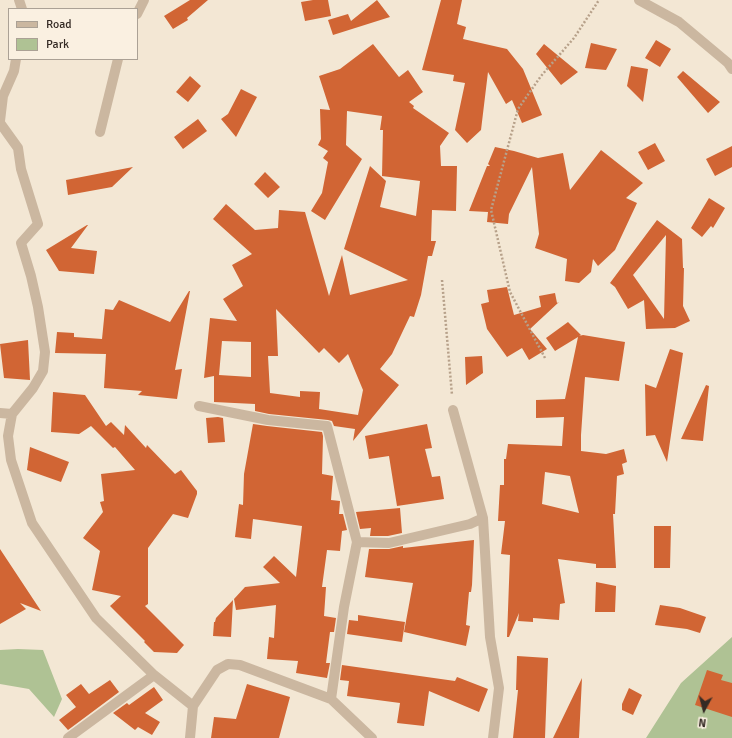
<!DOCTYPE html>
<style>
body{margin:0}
#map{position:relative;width:732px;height:738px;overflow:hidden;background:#f3e7d4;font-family:Signika,sans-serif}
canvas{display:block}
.legend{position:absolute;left:8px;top:8px;width:130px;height:52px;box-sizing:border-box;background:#faf0e1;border:1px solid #aba195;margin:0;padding:5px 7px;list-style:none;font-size:12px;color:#342a24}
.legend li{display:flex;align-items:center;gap:8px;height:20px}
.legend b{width:20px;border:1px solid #aba195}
.north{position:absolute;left:684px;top:690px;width:40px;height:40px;-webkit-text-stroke:3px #faf0e1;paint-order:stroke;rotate:187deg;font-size:11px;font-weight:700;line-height:16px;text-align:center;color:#342a24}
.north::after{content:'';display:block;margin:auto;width:14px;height:18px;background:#342a24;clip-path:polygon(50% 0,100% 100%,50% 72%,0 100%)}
</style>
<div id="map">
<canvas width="732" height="738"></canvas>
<ul class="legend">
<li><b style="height:5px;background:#cbb7a0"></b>Road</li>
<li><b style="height:11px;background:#afc294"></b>Park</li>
</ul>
<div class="north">N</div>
</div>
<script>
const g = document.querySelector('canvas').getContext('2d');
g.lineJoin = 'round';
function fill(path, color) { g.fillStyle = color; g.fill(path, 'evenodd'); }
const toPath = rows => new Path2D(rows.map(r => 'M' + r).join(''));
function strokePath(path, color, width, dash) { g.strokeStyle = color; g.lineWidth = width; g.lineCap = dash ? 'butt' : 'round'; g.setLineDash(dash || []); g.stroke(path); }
fill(toPath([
 [732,637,732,738,646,738,681,683],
 [18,649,43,650,62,699,54,717,29,689,0,684,0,650]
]), '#afc294');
fill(toPath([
 [190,0,208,0,187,18,188,20,173,29,164,16],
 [313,0,328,0,331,16,305,21,301,2],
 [377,0,390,17,333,35,328,20,348,14,351,21],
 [441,0,462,0,457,24,466,27,463,39,507,49,523,69,542,115,522,123,512,100,506,104,488,72,481,130,467,143,455,130,465,83,453,81,454,75,422,70],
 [656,40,671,49,660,67,645,58],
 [591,43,617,49,606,70,585,68],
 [373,44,399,77,408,70,423,92,409,102,414,106,413,108,449,133,440,146,441,166,457,166,456,211,432,210,431,241,436,241,432,256,428,256,421,295,414,317,410,316,392,354,380,369,399,385,353,441,355,429,334,426,332,421,328,420,269,414,255,411,255,404,214,402,214,376,204,378,210,318,237,321,223,299,243,286,232,265,252,254,213,219,226,204,255,230,278,228,279,210,305,212,329,296,342,255,350,295,408,280,344,249,370,166,386,181,380,207,416,216,420,181,382,176,383,130,380,130,382,116,347,111,346,145,362,159,325,220,311,211,322,193,328,162,323,158,328,151,318,145,321,139,320,109,330,110,319,76,340,69],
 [276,309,319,353,324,348,339,363,348,354,363,390,358,415,319,409,320,392,300,391,300,397,270,393,268,356,278,356],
 [222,341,251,342,251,377,219,375],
 [544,44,578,72,561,85,536,54],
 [631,66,648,69,643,102,627,86],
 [683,71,720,102,708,113,677,77],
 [190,76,201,86,188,102,176,92],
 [241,89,257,97,236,137,221,119,228,114],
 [198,119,207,131,183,149,174,137],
 [655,143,665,161,648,170,638,152],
 [732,146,732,167,715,176,706,159],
 [495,147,514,151,538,158,563,153,570,190,601,150,643,183,626,198,637,203,615,250,598,266,593,259,591,272,579,283,565,281,567,259,535,248,539,234,532,167,509,214,508,224,487,222,488,212,469,211,487,166,490,166,488,164],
 [133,167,112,187,68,195,66,180],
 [265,172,280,187,268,198,254,184],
 [709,198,725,208,713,228,711,226,702,237,691,228],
 [657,220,682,239,683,268,684,268,683,306,690,321,675,328,646,329,644,300,628,309,615,287,610,283],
 [666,235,664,319,633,275],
 [87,225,88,225,71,248,97,251,94,274,59,271,46,250],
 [507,287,514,315,541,307,539,296,555,293,557,303,559,302,530,329,547,349,529,360,522,348,507,357,487,329,481,304,489,302,487,290],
 [189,291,190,291,175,370,182,369,177,399,138,395,142,391,104,388,106,354,55,353,57,332,74,333,74,337,102,339,105,309,113,310,119,300,170,322],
 [568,322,581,335,579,336,583,335,625,342,619,381,585,377,581,435,581,451,606,454,624,449,627,462,622,464,624,474,617,476,615,514,613,514,616,568,596,568,596,564,558,559,565,603,560,604,559,620,533,618,533,622,518,621,519,613,509,637,507,637,510,555,501,554,505,521,498,521,500,485,504,485,504,459,506,459,508,444,562,446,564,417,536,418,536,400,565,399,578,337,555,351,546,338],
 [545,472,570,476,579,513,542,504],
 [28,340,30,380,4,378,0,344],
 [670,349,683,353,667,462,655,435,646,436,645,384,656,388],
 [482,356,483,373,466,385,465,357],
 [706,385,709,386,703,441,681,439],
 [53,392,85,395,106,426,111,422,124,435,125,425,146,448,147,445,175,474,181,470,197,491,197,494,188,518,173,514,148,548,148,604,145,606,184,645,177,653,154,652,144,642,145,641,110,606,121,596,92,590,100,551,83,538,103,512,100,502,104,501,101,474,135,470,115,447,113,448,91,426,79,434,51,432],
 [218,417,223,418,225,442,208,443,206,418],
 [253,424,267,426,322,432,323,436,322,474,333,476,331,500,340,501,339,514,343,514,347,530,342,531,340,551,327,550,322,587,326,587,324,616,336,618,334,632,330,632,326,663,330,663,327,678,296,673,298,661,267,659,269,637,274,638,276,605,236,610,234,599,245,587,280,583,263,567,274,556,296,577,302,526,253,519,251,539,235,537,239,504,243,505,244,474],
 [427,424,432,448,425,449,432,477,440,476,444,499,397,506,389,456,369,459,365,436],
 [30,447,69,462,61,482,27,470],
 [400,508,402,533,388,536,370,536,371,528,360,529,356,512],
 [654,526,671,526,670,568,654,568],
 [474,540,472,585,471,592,469,592,466,625,470,626,466,646,404,632,413,583,365,577,369,549,389,549,403,546,403,548],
 [0,549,41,611,20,603,26,609,0,624],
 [596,582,616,586,615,612,595,612],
 [233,600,231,637,213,636,214,622,215,622,216,618],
 [660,605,680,608,706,617,700,633,687,629,655,625],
 [358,615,405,622,402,642,347,634,349,620,358,621],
 [517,656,548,658,545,738,513,738,518,690,516,690],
 [342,665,455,681,457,677,488,689,479,712,429,691,424,726,397,723,400,703,347,696,349,681,340,680],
 [707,670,723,675,721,680,732,683,732,717,695,705],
 [582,678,579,738,553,738],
 [110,680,119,692,68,730,59,720,76,707,66,695,81,684,89,694],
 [247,684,290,697,279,738,211,738,214,717,236,719],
 [154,687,163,700,145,713,160,722,152,735,138,727,135,730,113,713,127,703,129,705],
 [629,688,642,695,633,715,622,710,622,704]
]), '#d16534');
strokePath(toPath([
 [442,280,452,395],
 [545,358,510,292,491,210,518,109,541,76,574,38,599,0]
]), '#b7a18a', 2.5, [2, 2]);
strokePath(toPath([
 [19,0,22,9],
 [639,0,679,22,728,63,732,69],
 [137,14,144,0],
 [0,121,3,96,14,71,16,59],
 [0,123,18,148,21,169,38,224,21,243,31,276,38,307,45,352,43,371,33,388,12,414,8,436,11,460,32,523,96,618,154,675],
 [100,132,118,59],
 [199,406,268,420,327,426,357,542,344,607,331,699],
 [453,410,483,518,490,637,499,688,493,738],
 [0,413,12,414],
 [357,542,389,543,470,524,483,518],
 [68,738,154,675,193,706,217,670,228,664,240,665,331,699,372,738],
 [190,738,193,706]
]), '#cbb7a0', 10);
</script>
